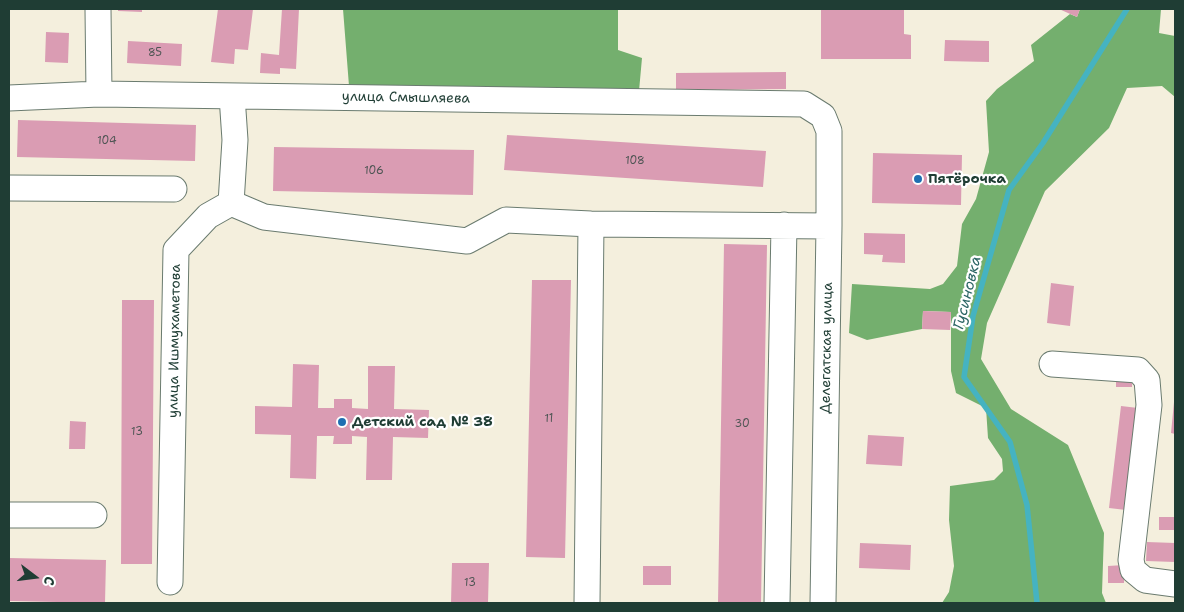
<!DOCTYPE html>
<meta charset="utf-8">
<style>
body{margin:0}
#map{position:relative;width:1184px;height:612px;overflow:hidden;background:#f4efdd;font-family:"Shantell Sans",sans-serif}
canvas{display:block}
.frame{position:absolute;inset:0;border:10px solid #1f3d34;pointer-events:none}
.north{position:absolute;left:10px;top:552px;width:50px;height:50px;-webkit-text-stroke:4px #fff;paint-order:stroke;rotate:105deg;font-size:14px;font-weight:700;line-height:20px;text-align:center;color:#1f3d34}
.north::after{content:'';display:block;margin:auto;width:18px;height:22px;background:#1f3d34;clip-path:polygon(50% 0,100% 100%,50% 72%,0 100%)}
</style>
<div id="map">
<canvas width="1184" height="612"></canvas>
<div class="frame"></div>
<div class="north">С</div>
</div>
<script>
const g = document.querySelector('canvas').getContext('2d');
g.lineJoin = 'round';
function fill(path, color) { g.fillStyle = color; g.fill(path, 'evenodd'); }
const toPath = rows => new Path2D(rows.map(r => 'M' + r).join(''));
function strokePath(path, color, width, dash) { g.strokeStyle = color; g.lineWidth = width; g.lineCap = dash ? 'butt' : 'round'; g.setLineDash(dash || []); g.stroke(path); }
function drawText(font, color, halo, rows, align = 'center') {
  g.font = font + ' "Shantell Sans",sans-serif'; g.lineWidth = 4.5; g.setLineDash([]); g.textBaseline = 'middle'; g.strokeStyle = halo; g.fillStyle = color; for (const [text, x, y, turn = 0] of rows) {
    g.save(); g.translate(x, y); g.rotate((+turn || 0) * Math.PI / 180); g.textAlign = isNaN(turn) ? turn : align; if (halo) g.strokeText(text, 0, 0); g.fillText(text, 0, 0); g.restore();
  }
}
fill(toPath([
 [343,9,618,9,618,50,642,58,639,91,349,86],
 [1080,9,1161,9,1159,33,1175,36,1175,97,1162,86,1127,88,1109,128,1045,191,987,323,981,359,1011,409,1068,445,1104,533,1102,593,1106,603,942,603,949,592,954,566,949,520,950,486,994,480,1003,471,1002,459,988,438,986,408,956,393,951,371,951,312,923,311,922,329,867,340,849,333,852,284,930,289,943,284,957,266,962,224,976,199,989,152,986,101,997,89,1034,61,1031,45,1070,14,1077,17]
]), '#74af6e');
strokePath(toPath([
 [1037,603,1027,505,1010,442,964,377,973,316,1009,190,1043,143,1127,9]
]), '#45b3c1', 5.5);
fill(toPath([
 [118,9,142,9,142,12,118,11],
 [218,9,253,9,248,50,235,49,234,64,211,62],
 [282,9,299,9,296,69,280,68,280,74,260,73,261,53,279,55],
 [821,9,904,9,904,34,911,35,911,59,821,59],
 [1059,9,1080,9,1077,17],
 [46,32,69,33,68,63,45,62],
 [945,40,989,41,989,62,944,61],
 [128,41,182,44,181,66,127,63],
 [786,72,786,89,676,90,676,73],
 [18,120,196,125,195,161,17,157],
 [507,135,766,151,763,187,504,170],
 [274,147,474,150,473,195,273,191],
 [873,153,962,155,961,205,872,203],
 [864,233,905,234,905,263,882,262,883,255,864,254],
 [724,244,767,245,761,603,718,603],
 [532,280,571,280,565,558,526,557],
 [1051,283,1074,286,1070,326,1047,323],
 [122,300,154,300,152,564,121,564],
 [923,311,951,312,950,330,922,329],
 [293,364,319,365,318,408,334,408,334,399,352,399,352,408,368,409,368,366,395,366,394,409,429,410,428,438,393,437,392,480,366,480,367,437,352,436,352,444,333,444,334,436,317,436,316,479,290,478,291,435,255,434,255,406,292,407],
 [1116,374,1132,374,1132,387,1116,387],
 [1174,402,1175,402,1175,434,1171,433],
 [1121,406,1138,408,1126,510,1109,508],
 [70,421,86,422,85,449,69,449],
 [868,435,904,437,902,466,866,464],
 [1159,517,1175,517,1175,530,1159,530],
 [1147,542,1175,543,1175,562,1146,561],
 [860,543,911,545,910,570,859,568],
 [9,558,106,560,105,603,9,601],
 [452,563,489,563,488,603,451,603],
 [1124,565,1124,583,1108,583,1108,566],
 [643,566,671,566,671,585,643,585]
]), '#da9cb3');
const minor = toPath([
 [98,9,99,94],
 [9,98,99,94,804,104,823,116,829,131,829,226,823,603],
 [9,188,174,189],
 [231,203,264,217,467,241,506,220,591,224,829,226],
 [1052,364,1138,370,1147,380,1149,405,1131,560,1133,570,1145,580,1175,584],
 [9,515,94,515],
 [170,582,176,250,208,216,231,203,235,140,232,96],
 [587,603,591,224],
 [777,603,784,225]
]);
strokePath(minor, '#6a7b6f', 27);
strokePath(minor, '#fff', 25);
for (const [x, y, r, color] of [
 [918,179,5,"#1f6fb2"],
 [342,422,5,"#1f6fb2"]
]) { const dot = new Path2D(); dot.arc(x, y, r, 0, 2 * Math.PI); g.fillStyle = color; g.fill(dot); strokePath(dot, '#fff', 2); }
drawText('11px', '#4e5554', null, [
 ["85",155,53],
 ["104",107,141],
 ["108",635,161],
 ["106",374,171],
 ["11",549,419],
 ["30",742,424],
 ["13",137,432],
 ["13",470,583]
]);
drawText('14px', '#1f3d34', '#fff', [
 ["улица Смышляева",406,98,1],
 ["улица Ишмухаметова",175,341,-89],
 ["Делегатская улица",827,348,-89]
]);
drawText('bold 14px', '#1f3d34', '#fff', [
 ["Пятёрочка",928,179],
 ["Детский сад № 38",352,422]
], 'left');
drawText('italic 15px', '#2c6665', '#fff', [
 ["Гусиновка",968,293,-76]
]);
</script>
